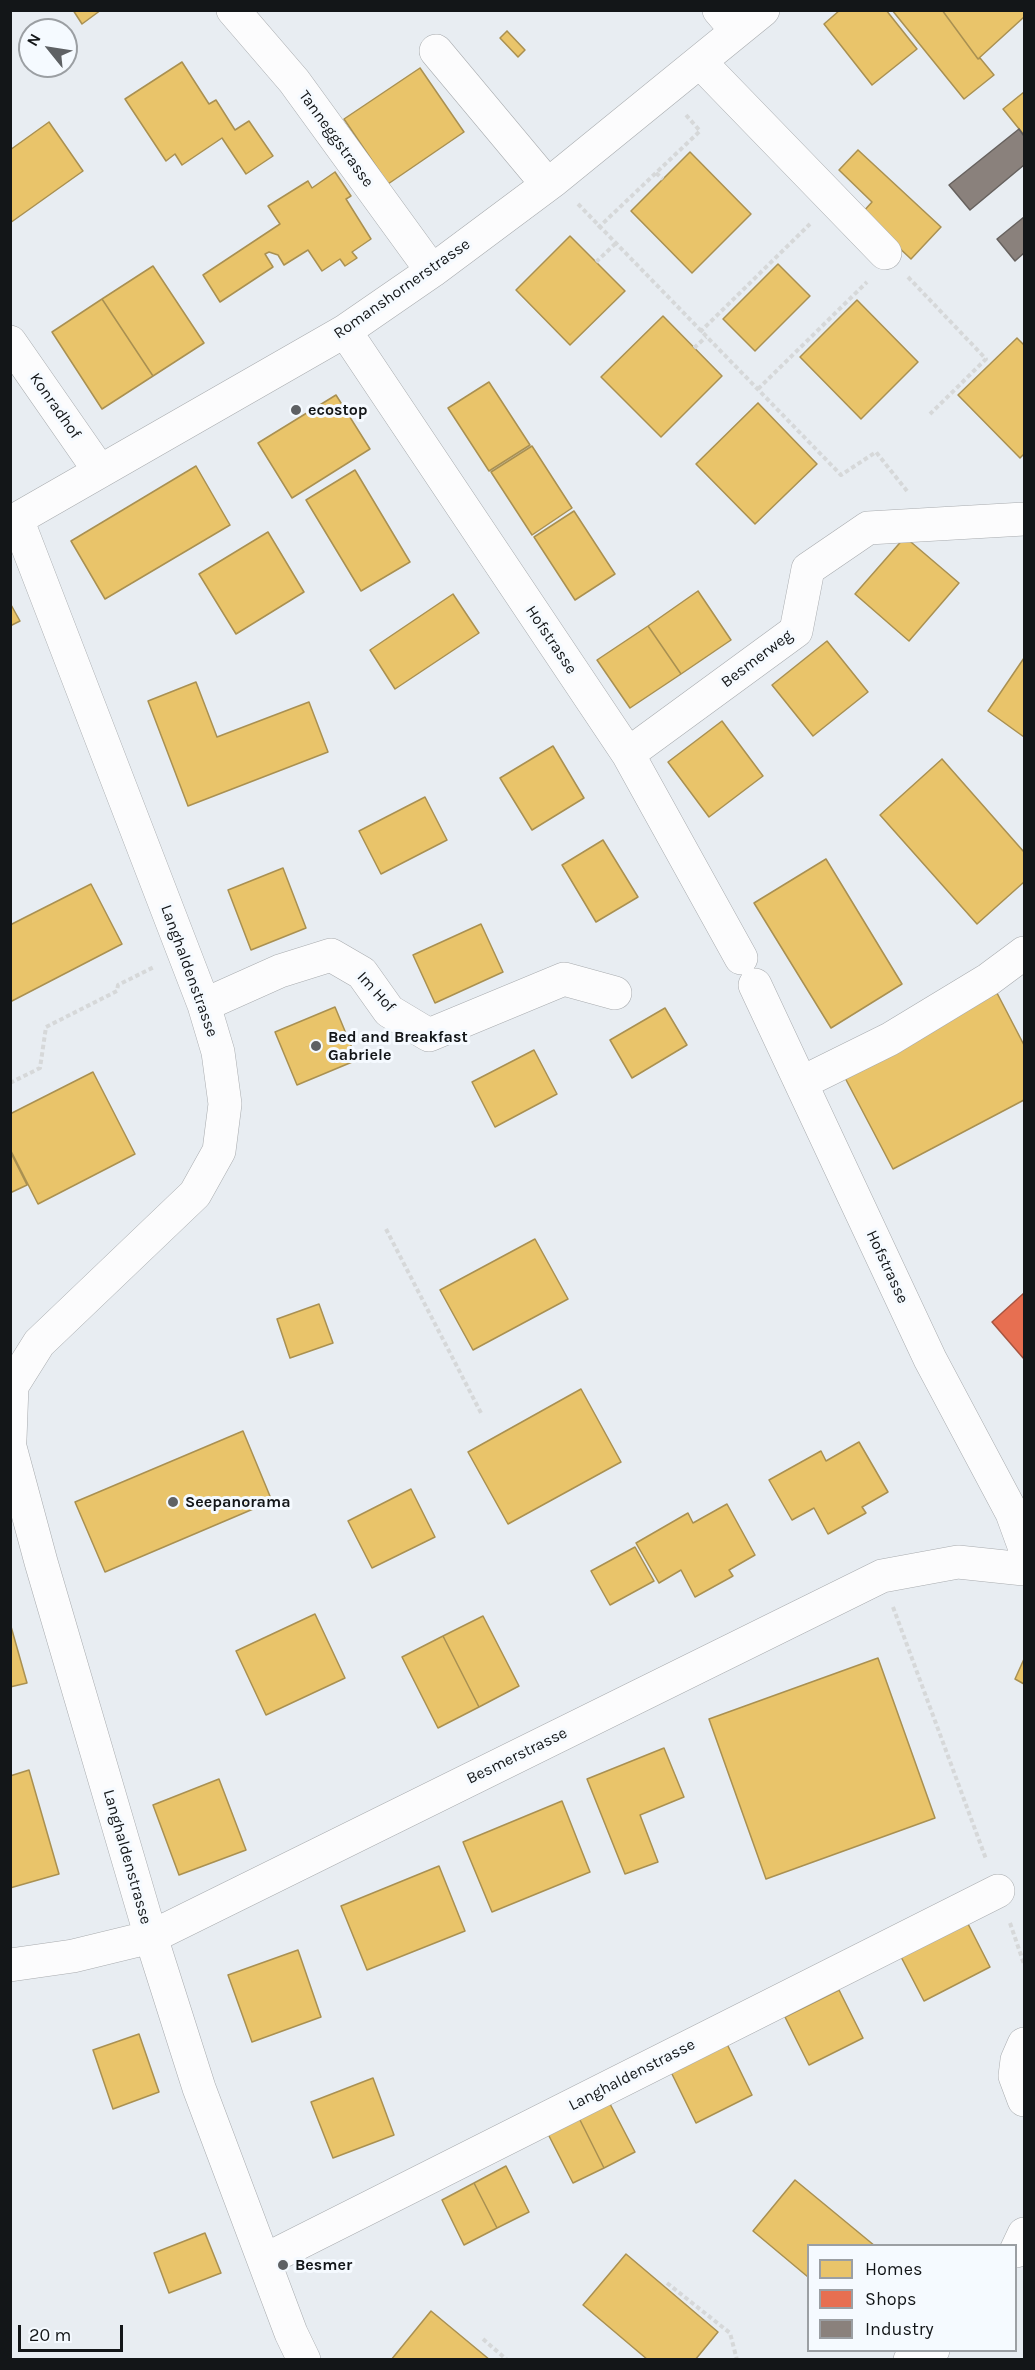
<!DOCTYPE html>
<style>
body{margin:0}
#map{position:relative;width:1035px;height:2370px;overflow:hidden;background:#e8edf2;font-family:Karla,sans-serif}
canvas{display:block}
.frame{position:absolute;inset:0;border:12px solid #131618;pointer-events:none}
.legend{position:absolute;left:807px;top:2244px;width:210px;height:108px;box-sizing:border-box;background:#f5faff;border:2px solid #9b9fa3;margin:0;padding:8px 10px;list-style:none;font-size:18px;color:#131618}
.legend li{display:flex;align-items:center;gap:12px;height:30px}
.legend b{width:30px;border:2px solid #9b9fa3}
.north{position:absolute;left:18px;top:18px;width:60px;height:60px;box-sizing:border-box;background:#f5faff;border:2px solid #9b9fa3;border-radius:50%;rotate:300deg;font-size:16px;font-weight:700;line-height:24px;text-align:center;color:#131618}
.north::after{content:'';display:block;margin:auto;width:21px;height:27px;background:#5e6164;clip-path:polygon(50% 0,100% 100%,50% 72%,0 100%)}
.scale{position:absolute;left:18px;top:2325px;width:105px;height:27px;box-sizing:border-box;border:3px solid #131618;border-top:0;padding-left:8px;font-size:18px;line-height:21px;white-space:nowrap;color:#131618;-webkit-text-stroke:4px #f5faff;paint-order:stroke}
</style>
<div id="map">
<canvas width="1035" height="2370"></canvas>
<div class="frame"></div>
<ul class="legend">
<li><b style="height:16px;background:#e9c46a"></b>Homes</li>
<li><b style="height:16px;background:#e76f51"></b>Shops</li>
<li><b style="height:16px;background:#8a817c"></b>Industry</li>
</ul>
<div class="north">N</div>
<div class="scale">20 m</div>
</div>
<script>
const g = document.querySelector('canvas').getContext('2d');
g.lineJoin = 'round';
function fill(path, color) { g.fillStyle = color; g.fill(path, 'evenodd'); }
const toPath = rows => new Path2D(rows.map(r => 'M' + r).join(''));
function strokePath(path, color, width, dash) { g.strokeStyle = color; g.lineWidth = width; g.lineCap = dash ? 'butt' : 'round'; g.setLineDash(dash || []); g.stroke(path); }
function drawText(font, color, halo, rows, align = 'center') {
  g.font = font + ' Karla,sans-serif'; g.lineWidth = 6; g.setLineDash([]); g.textBaseline = 'middle'; g.strokeStyle = halo; g.fillStyle = color; for (const [text, x, y, turn = 0] of rows) {
    g.save(); g.translate(x, y); g.rotate((+turn || 0) * Math.PI / 180); g.textAlign = isNaN(turn) ? turn : align; if (halo) g.strokeText(text, 0, 0); g.fillText(text, 0, 0); g.restore();
  }
}
const homes = toPath([
 [73,10,101,10,82,24,73,10],
 [840,10,886,10,917,49,872,85,824,24,840,10],
 [892,10,942,10,978,59,980,58,994,75,964,99,892,10],
 [942,10,1024,10,1024,17,978,59,942,10],
 [507,31,525,50,518,57,500,38,507,31],
 [182,62,209,104,216,100,235,130,249,121,273,156,246,174,222,138,182,165,175,154,166,161,125,99,182,62],
 [420,68,464,132,388,184,344,119,420,68],
 [1024,92,1024,135,1003,109,1024,92],
 [49,122,83,171,10,223,10,150,49,122],
 [858,150,941,227,911,259,862,213,872,202,839,170,858,150],
 [690,152,751,214,692,273,631,211,690,152],
 [335,172,351,196,346,199,371,239,352,252,357,258,345,266,340,259,322,271,308,250,284,265,278,255,269,252,265,254,273,267,220,302,203,275,280,224,268,206,308,181,312,188,335,172],
 [570,236,625,291,570,345,516,290,570,236],
 [778,264,810,296,755,351,723,319,778,264],
 [153,266,204,343,153,376,102,299,153,266],
 [102,299,153,376,102,409,52,332,102,299],
 [857,300,918,362,861,419,800,357,857,300],
 [663,316,722,376,661,437,601,377,663,316],
 [1017,338,1024,345,1024,454,1020,458,958,395,1017,338],
 [489,382,530,445,489,471,448,408,489,382],
 [336,395,370,449,292,498,258,443,336,395],
 [758,403,817,464,755,524,696,464,758,403],
 [532,446,572,508,532,535,491,472,532,446],
 [196,466,230,525,105,599,71,541,196,466],
 [355,470,410,562,361,591,306,500,355,470],
 [574,511,615,574,575,600,534,537,574,511],
 [268,532,304,592,236,634,199,574,268,532],
 [905,537,959,583,909,641,855,594,905,537],
 [698,591,731,640,681,674,648,626,698,591],
 [453,594,479,633,395,689,370,650,453,594],
 [10,603,20,621,10,626,10,603],
 [648,626,681,674,630,708,597,660,648,626],
 [827,641,868,692,813,736,772,685,827,641],
 [1024,658,1024,737,988,711,1024,658],
 [196,682,217,737,309,702,328,752,188,806,148,701,196,682],
 [722,721,763,776,709,817,668,762,722,721],
 [553,746,584,798,532,830,500,778,553,746],
 [942,759,1024,852,1024,882,977,924,880,815,942,759],
 [425,797,447,840,381,874,359,831,425,797],
 [603,840,638,897,596,922,562,865,603,840],
 [826,859,902,984,831,1028,754,903,826,859],
 [283,868,306,928,251,950,228,890,283,868],
 [91,884,122,944,10,1002,10,925,91,884],
 [481,924,503,972,435,1003,413,955,481,924],
 [997,993,1024,1045,1024,1100,893,1169,843,1074,997,993],
 [335,1007,357,1060,297,1085,275,1032,335,1007],
 [665,1008,687,1045,632,1078,610,1040,665,1008],
 [534,1050,557,1094,495,1127,472,1082,534,1050],
 [93,1072,135,1154,38,1204,10,1149,10,1114,93,1072],
 [10,1151,27,1185,10,1193,10,1151],
 [535,1239,568,1299,473,1350,440,1290,535,1239],
 [319,1304,333,1343,290,1358,277,1319,319,1304],
 [581,1389,621,1462,508,1524,468,1452,581,1389],
 [243,1431,272,1501,105,1572,75,1502,243,1431],
 [859,1442,888,1492,862,1507,866,1513,828,1534,814,1508,792,1520,769,1480,821,1451,826,1461,859,1442],
 [411,1489,435,1537,372,1568,348,1521,411,1489],
 [727,1504,755,1555,729,1570,733,1576,695,1597,681,1570,659,1583,636,1543,688,1513,693,1523,727,1504],
 [635,1547,654,1581,610,1605,591,1571,635,1547],
 [315,1614,345,1678,266,1715,236,1651,315,1614],
 [483,1616,519,1686,479,1707,443,1636,483,1616],
 [10,1623,27,1683,10,1687,10,1623],
 [443,1636,479,1707,438,1728,402,1657,443,1636],
 [878,1658,935,1818,766,1879,709,1719,878,1658],
 [1024,1659,1024,1684,1015,1679,1024,1659],
 [664,1748,684,1797,640,1815,658,1862,625,1874,587,1779,664,1748],
 [29,1770,59,1874,10,1888,10,1776,29,1770],
 [219,1779,246,1850,179,1875,153,1805,219,1779],
 [562,1801,590,1872,492,1912,463,1842,562,1801],
 [439,1866,465,1931,367,1970,341,1906,439,1866],
 [965,1918,990,1967,924,2001,899,1953,965,1918],
 [298,1950,321,2017,252,2042,228,1975,298,1950],
 [839,1990,863,2038,809,2065,785,2017,839,1990],
 [139,2034,159,2092,113,2109,93,2050,139,2034],
 [727,2044,752,2095,696,2123,671,2072,727,2044],
 [373,2078,394,2135,333,2158,311,2102,373,2078],
 [609,2102,635,2152,604,2168,579,2118,609,2102],
 [579,2118,604,2168,573,2183,548,2134,579,2118],
 [506,2166,529,2212,497,2228,474,2183,506,2166],
 [795,2180,875,2246,808,2246,808,2277,753,2231,795,2180],
 [474,2183,497,2228,464,2245,442,2200,474,2183],
 [205,2233,221,2273,169,2293,154,2253,205,2233],
 [626,2254,718,2332,695,2360,648,2360,583,2305,626,2254],
 [431,2311,490,2360,391,2360,431,2311]
]);
fill(homes, '#e9c46a');
strokePath(homes, '#a99051', 1.5);
const shops = toPath([
 [1024,1293,1024,1359,992,1322,1024,1293]
]);
fill(shops, '#e76f51');
strokePath(shops, '#a75440', 1.5);
const industry = toPath([
 [1019,129,1024,136,1024,165,970,210,949,185,1019,129],
 [1024,217,1024,253,1015,261,997,239,1024,217]
]);
fill(industry, '#8a817c');
strokePath(industry, '#66615e', 1.5);
const minor = toPath([
 [233,10,294,81,432,271],
 [719,10,737,31],
 [436,51,547,184],
 [700,62,885,253],
 [345,331,628,754,741,958],
 [10,342,99,470],
 [10,523,345,331,432,271,554,180,763,10],
 [628,754,796,631,808,569,868,528,1024,519],
 [755,985,930,1359,1012,1513,1024,1546],
 [204,1005,280,971,331,955,362,973,389,1011,429,1035,564,979,615,993],
 [801,1083,890,1039,989,979,1024,953],
 [10,1439,12,1386,39,1343,195,1194,219,1151,225,1104,218,1052,204,1005,17,519],
 [10,1447,41,1562,151,1937,199,2088,291,2333,304,2360],
 [10,1965,73,1956,151,1937,882,1576,958,1562,1024,1569],
 [1024,2044,1017,2060,1015,2076,1024,2100],
 [1016,2251,1024,2234],
 [265,2260,998,1891],
 [910,2360,933,2350]
]);
strokePath(minor, '#a8abae', 34);
strokePath(toPath([
 [656,173,663,179],
 [578,204,841,475,876,452,907,491],
 [598,228,700,131,686,115],
 [596,262,615,244],
 [908,277,986,359,930,414],
 [700,332,810,224],
 [694,348,706,337],
 [758,389,867,282],
 [10,1083,40,1068,46,1027,117,991,118,985,154,967],
 [386,1229,481,1413],
 [893,1607,986,1859],
 [1010,1923,1024,1964],
 [667,2283,730,2333,737,2360],
 [483,2339,507,2360]
]), '#d6d8d9', 4, [4.5, 3]);
strokePath(minor, '#fcfcfd', 33);
for (const [x, y, r, color] of [
 [296,410,6,"#5e6164"],
 [316,1046,6,"#5e6164"],
 [173,1502,6,"#5e6164"],
 [283,2265,6,"#5e6164"]
]) { const dot = new Path2D(); dot.arc(x, y, r, 0, 2 * Math.PI); g.fillStyle = color; g.fill(dot); strokePath(dot, '#f5faff', 2); }
drawText('16px', '#131618', '#f5faff', [
 ["Tanneggstrasse",336,139,54],
 ["Romanshornerstrasse",402,289,-35],
 ["Konradhof",55,406,55],
 ["Hofstrasse",551,640,56],
 ["Besmerweg",757,659,-37],
 ["Langhaldenstrasse",189,971,70],
 ["Im Hof",376,992,48],
 ["Hofstrasse",887,1267,65],
 ["Besmerstrasse",517,1756,-26],
 ["Langhaldenstrasse",127,1857,74],
 ["Langhaldenstrasse",632,2075,-27]
]);
drawText('bold 16px', '#131618', '#f5faff', [
 ["ecostop",308,410],
 ["Bed and Breakfast",328,1037],
 ["Gabriele",328,1055],
 ["Seepanorama",185,1502],
 ["Besmer",295,2265]
], 'left');
</script>
